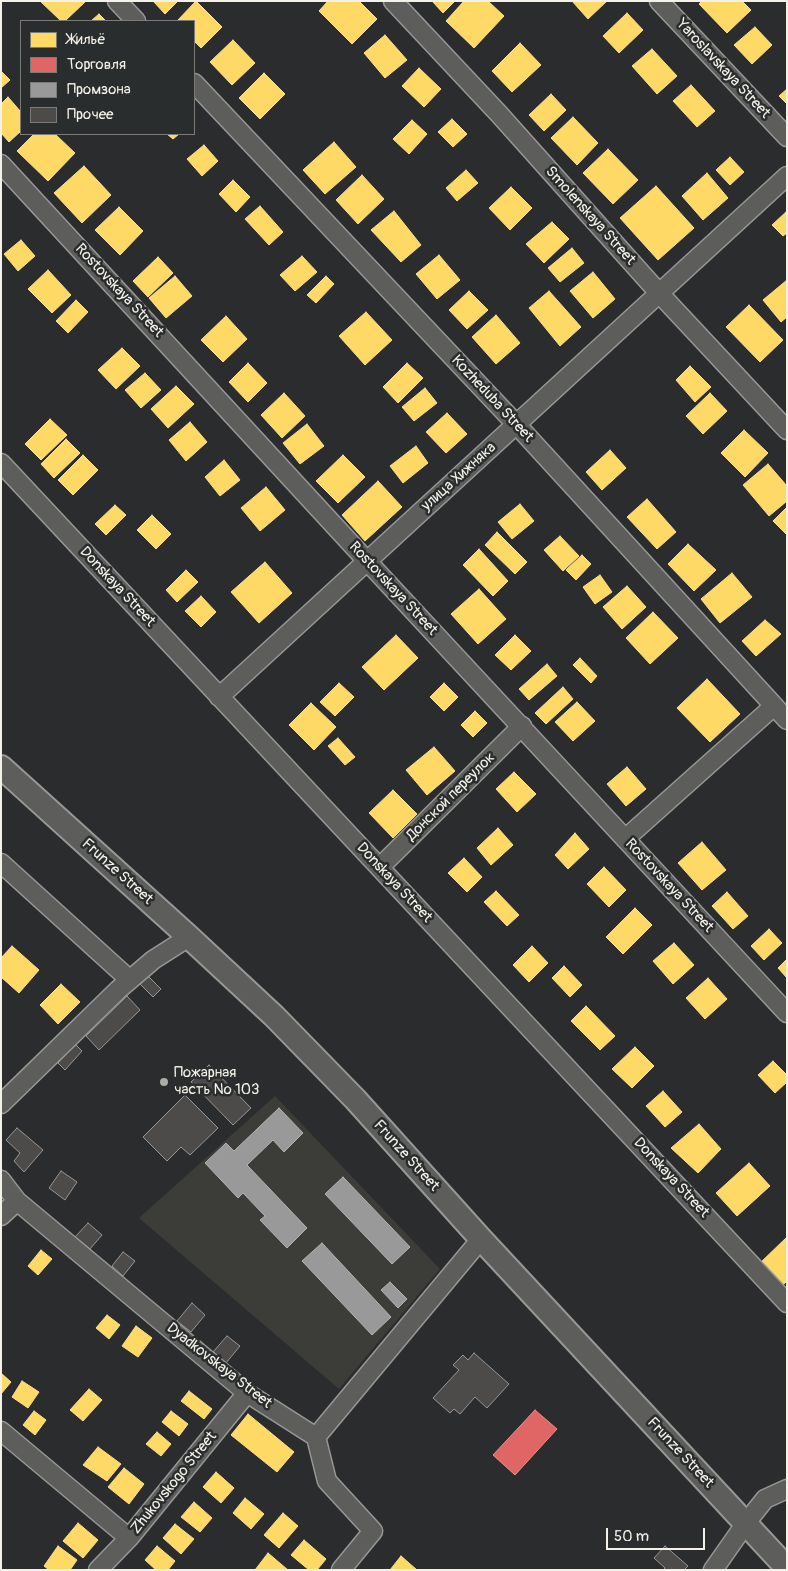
<!DOCTYPE html>
<meta charset="utf-8">
<style>
body{margin:0}
#map{position:relative;width:788px;height:1571px;overflow:hidden;background:#2b2c2d;font-family:Pangolin,sans-serif}
canvas{display:block}
.frame{position:absolute;inset:0;border:2px solid #f4f1e8;pointer-events:none}
.legend{position:absolute;left:20px;top:20px;width:175px;height:115px;box-sizing:border-box;background:#2a2d2e;border:1px solid #7b7b78;margin:0;padding:6px 9px;list-style:none;font-size:15px;color:#f4f1e8}
.legend li{display:flex;align-items:center;gap:10px;height:25px}
.legend b{width:25px;border:1px solid #7b7b78}
.scale{position:absolute;left:606px;top:1528px;width:99px;height:22px;box-sizing:border-box;border:2px solid #f4f1e8;border-top:0;padding-left:6px;font-size:15px;line-height:18px;white-space:nowrap;color:#f4f1e8;-webkit-text-stroke:4px #2a2d2e;paint-order:stroke}
</style>
<div id="map">
<canvas width="788" height="1571"></canvas>
<div class="frame"></div>
<ul class="legend">
<li><b style="height:14px;background:#ffd966"></b>Жильё</li>
<li><b style="height:14px;background:#e06666"></b>Торговля</li>
<li><b style="height:14px;background:#999"></b>Промзона</li>
<li><b style="height:14px;background:#4d4b49"></b>Прочее</li>
</ul>
<div class="scale">50 m</div>
</div>
<script>
const g = document.querySelector('canvas').getContext('2d');
g.lineJoin = 'round';
function fill(path, color) { g.fillStyle = color; g.fill(path, 'evenodd'); }
const toPath = rows => new Path2D(rows.map(r => 'M' + r).join(''));
function strokePath(path, color, width, dash) { g.strokeStyle = color; g.lineWidth = width; g.lineCap = dash ? 'butt' : 'round'; g.setLineDash(dash || []); g.stroke(path); }
function drawText(font, color, halo, rows, align = 'center') {
  g.font = font + ' Pangolin,sans-serif'; g.lineWidth = 5; g.setLineDash([]); g.textBaseline = 'middle'; g.strokeStyle = halo; g.fillStyle = color; for (const [text, x, y, turn = 0] of rows) {
    g.save(); g.translate(x, y); g.rotate((+turn || 0) * Math.PI / 180); g.textAlign = isNaN(turn) ? turn : align; if (halo) g.strokeText(text, 0, 0); g.fillText(text, 0, 0); g.restore();
  }
}
fill(toPath([
 [275,1096,440,1269,339,1389,139,1218]
]), '#3c3c39');
const homes = toPath([
 [40,1,84,1,85,2,65,21,61,21,40,1],
 [153,1,178,1,165,14,153,1],
 [196,1,222,27,201,48,194,41,194,21,177,21,196,1],
 [328,1,359,1,377,19,352,44,319,11,328,1],
 [432,1,455,1,443,13,432,1],
 [464,1,488,1,504,16,474,48,446,21,464,1],
 [572,1,607,1,588,19,572,1],
 [702,1,742,1,751,10,727,33,699,4,702,1],
 [627,13,643,30,619,53,603,36,627,13],
 [99,14,106,21,91,21,99,14],
 [755,27,772,45,752,64,734,45,755,27],
 [385,35,407,60,385,78,364,53,385,35],
 [233,40,255,63,232,85,210,62,233,40],
 [520,43,541,65,512,92,492,71,520,43],
 [652,49,677,76,657,94,632,66,652,49],
 [419,68,441,89,424,107,402,86,419,68],
 [1,71,10,80,1,88,1,71],
 [264,73,285,94,260,119,239,98,264,73],
 [691,85,715,111,697,127,673,101,691,85],
 [787,89,787,104,779,96,787,89],
 [551,94,566,110,544,131,529,115,551,94],
 [8,97,21,112,21,131,9,142,1,133,1,104,8,97],
 [573,117,598,143,577,165,551,138,573,117],
 [452,119,467,134,453,147,438,132,452,119],
 [412,120,427,134,409,154,393,139,412,120],
 [34,134,55,134,75,153,48,181,17,151,34,134],
 [167,134,179,134,173,139,167,134],
 [334,142,356,167,325,194,303,170,334,142],
 [204,145,218,161,202,176,187,159,204,145],
 [608,149,638,180,613,204,583,173,608,149],
 [730,157,744,172,730,185,716,170,730,157],
 [84,166,111,195,82,223,54,193,84,166],
 [466,170,478,183,457,201,446,188,466,170],
 [707,173,728,198,703,220,682,196,707,173],
 [362,175,384,199,358,224,336,200,362,175],
 [233,180,250,197,236,212,219,194,233,180],
 [656,186,694,228,658,260,620,218,656,186],
 [511,187,532,208,510,230,489,208,511,187],
 [260,206,283,232,269,245,245,219,260,206],
 [119,207,143,231,120,255,95,230,119,207],
 [394,211,421,245,401,262,371,230,394,211],
 [786,212,787,233,783,236,772,225,786,212],
 [552,222,569,239,544,263,526,244,552,222],
 [21,240,35,256,18,271,4,254,21,240],
 [572,248,584,263,560,282,548,268,572,248],
 [439,255,460,280,437,299,416,274,439,255],
 [302,256,317,272,295,291,280,275,302,256],
 [158,257,173,273,148,297,133,281,158,257],
 [48,270,71,295,52,313,28,289,48,270],
 [593,272,615,299,593,318,570,291,593,272],
 [175,276,192,296,166,318,149,298,175,276],
 [326,276,334,284,316,303,307,295,326,276],
 [787,280,787,317,781,322,763,300,787,280],
 [469,291,488,310,467,329,449,310,469,291],
 [549,291,581,327,560,346,529,308,549,291],
 [76,300,88,312,68,333,56,321,76,300],
 [749,305,783,340,760,362,726,327,749,305],
 [366,312,392,340,365,365,339,336,366,312],
 [496,315,520,343,496,364,472,337,496,315],
 [226,316,247,339,223,362,201,340,226,316],
 [122,348,140,366,116,389,98,370,122,348],
 [248,363,267,383,248,402,229,382,248,363],
 [407,363,423,378,398,403,383,387,407,363],
 [690,366,711,387,695,402,676,380,690,366],
 [145,373,161,390,141,408,125,390,145,373],
 [176,386,194,404,168,428,151,409,176,386],
 [425,388,437,403,414,421,402,407,425,388],
 [284,393,305,416,282,438,261,415,284,393],
 [710,393,727,411,703,434,686,416,710,393],
 [447,413,467,434,446,453,426,432,447,413],
 [50,419,67,435,41,460,25,444,50,419],
 [190,422,207,442,186,461,169,440,190,422],
 [307,424,324,446,300,464,283,443,307,424],
 [744,430,768,453,745,477,721,453,744,430],
 [66,439,80,453,54,478,41,464,66,439],
 [416,446,428,463,403,483,390,466,416,446],
 [610,450,626,468,602,490,586,472,610,450],
 [83,455,98,470,73,495,58,480,83,455],
 [343,455,365,477,338,503,316,481,343,455],
 [224,460,240,480,220,496,205,477,224,460],
 [768,464,787,486,787,501,769,516,743,485,768,464],
 [378,481,402,507,365,541,342,515,378,481],
 [266,487,285,510,260,531,241,508,266,487],
 [647,499,676,532,657,549,627,517,647,499],
 [520,504,534,521,512,539,498,522,520,504],
 [115,505,126,515,106,535,95,524,115,505],
 [787,507,787,535,773,521,787,507],
 [152,515,171,534,156,549,137,530,152,515],
 [497,532,527,562,515,574,485,545,497,532],
 [560,536,579,556,563,571,544,550,560,536],
 [688,544,716,570,694,591,668,564,688,544],
 [479,549,508,581,493,596,463,565,479,549],
 [582,555,591,564,576,580,566,570,582,555],
 [265,562,292,593,259,623,231,592,265,562],
 [186,570,198,582,177,602,166,590,186,570],
 [732,573,752,597,720,623,701,599,732,573],
 [600,575,612,592,595,604,583,587,600,575],
 [627,586,646,607,622,629,603,607,627,586],
 [479,589,506,619,478,644,451,614,479,589],
 [201,596,216,612,201,627,185,611,201,596],
 [653,612,678,638,650,664,626,638,653,612],
 [765,620,781,634,756,656,742,641,765,620],
 [396,635,418,658,384,690,362,667,396,635],
 [515,635,531,651,511,670,495,655,515,635],
 [580,658,597,676,591,683,573,665,580,658],
 [547,664,557,676,529,700,519,689,547,664],
 [707,679,740,714,710,742,677,708,707,679],
 [339,683,354,697,335,716,320,702,339,683],
 [444,683,458,697,444,711,430,697,444,683],
 [563,687,573,699,546,724,535,713,563,687],
 [577,702,595,721,573,741,555,722,577,702],
 [311,703,336,727,314,750,289,725,311,703],
 [475,711,487,723,473,737,461,725,475,711],
 [338,738,355,757,345,765,328,746,338,738],
 [434,747,455,771,427,795,406,770,434,747],
 [627,767,646,789,626,806,607,784,627,767],
 [514,772,536,794,517,812,496,789,514,772],
 [393,790,417,814,393,838,369,813,393,790],
 [498,828,513,845,491,865,477,848,498,828],
 [575,833,589,849,568,869,555,855,575,833],
 [702,842,726,870,702,890,678,863,702,842],
 [464,858,482,877,467,892,448,873,464,858],
 [604,867,626,890,609,907,587,884,604,867],
 [496,891,519,915,507,926,484,902,496,891],
 [727,892,748,916,733,929,712,906,727,892],
 [635,908,652,925,623,954,606,937,635,908],
 [769,929,782,943,764,960,751,946,769,929],
 [674,943,694,965,673,984,653,961,674,943],
 [12,946,39,970,19,993,1,977,1,958,12,946],
 [532,946,548,963,529,982,513,965,532,946],
 [787,959,787,978,778,968,787,959],
 [564,966,582,985,570,997,552,978,564,966],
 [708,978,727,999,705,1019,686,998,708,978],
 [61,984,80,1002,58,1024,40,1005,61,984],
 [586,1006,615,1036,600,1050,571,1021,586,1006],
 [635,1047,654,1066,632,1088,612,1069,635,1047],
 [773,1061,787,1075,787,1082,775,1093,758,1075,773,1061],
 [663,1091,682,1112,665,1127,646,1106,663,1091],
 [699,1124,721,1149,698,1173,671,1148,699,1124],
 [749,1163,770,1186,737,1216,716,1193,749,1163],
 [787,1237,787,1281,780,1288,758,1265,787,1237],
 [41,1250,52,1259,38,1275,28,1266,41,1250],
 [107,1315,120,1325,109,1339,96,1328,107,1315],
 [136,1326,152,1338,138,1357,122,1346,136,1326],
 [1,1373,11,1382,1,1394,1,1373],
 [22,1381,39,1392,28,1408,12,1397,22,1381],
 [89,1389,102,1400,83,1421,70,1410,89,1389],
 [189,1391,212,1409,204,1419,181,1401,189,1391],
 [34,1411,46,1420,35,1435,23,1425,34,1411],
 [171,1411,188,1424,179,1436,162,1422,171,1411],
 [248,1414,294,1452,277,1472,231,1435,248,1414],
 [157,1432,171,1444,161,1456,146,1444,157,1432],
 [98,1447,121,1464,107,1481,83,1465,98,1447],
 [124,1468,144,1484,129,1504,108,1487,124,1468],
 [216,1472,234,1488,221,1503,203,1487,216,1472],
 [245,1498,264,1514,251,1529,233,1513,245,1498],
 [194,1502,212,1518,200,1532,181,1517,194,1502],
 [283,1513,298,1526,279,1548,264,1535,283,1513],
 [78,1523,98,1540,83,1558,63,1541,78,1523],
 [175,1524,194,1539,181,1554,163,1538,175,1524],
 [304,1540,326,1559,317,1570,309,1570,291,1555,304,1540],
 [58,1546,77,1560,70,1570,49,1570,44,1566,58,1546],
 [157,1546,175,1561,168,1570,156,1570,145,1560,157,1546],
 [268,1553,288,1570,255,1570,268,1553],
 [401,1556,417,1570,390,1570,401,1556]
]);
fill(homes, '#ffd966');
strokePath(homes, '#fce08d', 1);
const shops = toPath([
 [535,1410,557,1429,515,1475,493,1455,535,1410]
]);
fill(shops, '#e06666');
strokePath(shops, '#e6908d', 1);
const industry = toPath([
 [279,1108,303,1133,284,1152,273,1140,247,1165,307,1228,287,1248,260,1220,265,1216,243,1193,238,1198,205,1163,226,1143,234,1151,279,1108],
 [343,1177,410,1247,392,1264,325,1194,343,1177],
 [322,1243,391,1317,372,1335,302,1261,322,1243],
 [390,1282,407,1299,398,1308,381,1290,390,1282]
]);
fill(industry, '#999');
strokePath(industry, '#b4b3b1', 1);
const building = toPath([
 [147,975,161,989,153,997,139,983,147,975],
 [127,996,140,1010,99,1050,86,1036,127,996],
 [75,1044,82,1051,65,1070,58,1063,75,1044],
 [209,1065,251,1108,233,1125,191,1082,209,1065],
 [185,1095,218,1128,190,1155,181,1147,167,1161,143,1137,185,1095],
 [17,1128,43,1150,24,1172,14,1161,20,1153,6,1140,17,1128],
 [61,1171,77,1182,65,1200,49,1188,61,1171],
 [88,1223,102,1235,90,1249,75,1237,88,1223],
 [123,1252,135,1261,123,1276,112,1266,123,1252],
 [192,1303,205,1315,191,1332,177,1321,192,1303],
 [227,1336,240,1346,226,1363,213,1352,227,1336],
 [474,1353,509,1384,487,1408,475,1397,460,1414,454,1409,450,1413,433,1398,459,1370,453,1365,463,1355,468,1360,474,1353],
 [665,1546,688,1566,684,1570,663,1570,665,1568,654,1558,665,1546]
]);
fill(building, '#4d4b49');
strokePath(building, '#979796', 1);
const minor = toPath([
 [117,1,136,21],
 [393,1,499,114,659,293,787,430],
 [659,1,787,137],
 [194,83,516,424,787,720],
 [1,164,367,561,787,1013],
 [1,463,787,1303],
 [219,697,787,176],
 [625,839,774,706],
 [1,863,130,980],
 [380,867,522,726],
 [1,1104,118,990,153,960,189,937],
 [1,1180,17,1201,247,1393,316,1437,481,1239],
 [1,1216,17,1201],
 [1,1431,129,1538],
 [316,1437,327,1481,373,1531,341,1570],
 [98,1570,129,1538,247,1393],
 [713,1570,746,1523,765,1499,787,1489]
]);
const major = toPath([
 [1,767,189,937,274,1016,355,1099,481,1239,787,1568]
]);
strokePath(minor, '#979796', 21);
strokePath(major, '#979796', 26);
strokePath(minor, '#5d5d5c', 18);
strokePath(major, '#5d5d5c', 22);
for (const [x, y, r, color] of [
 [164,1082,5,"#aeaca7"]
]) { const dot = new Path2D(); dot.arc(x, y, r, 0, 2 * Math.PI); g.fillStyle = color; g.fill(dot); strokePath(dot, '#2a2d2e', 2); }
drawText('15px', '#f4f1e8', '#2a2d2e', [
 ["Yaroslavskaya Street",723,69,47],
 ["Smolenskaya Street",590,216,48],
 ["Rostovskaya Street",119,291,47],
 ["Kozheduba Street",492,399,47],
 ["улица Хижняка",459,477,-42],
 ["Donskaya Street",117,587,47],
 ["Rostovskaya Street",393,589,47],
 ["Донской переулок",451,797,-45],
 ["Frunze Street",117,872,42],
 ["Donskaya Street",394,883,47],
 ["Rostovskaya Street",669,886,47],
 ["Frunze Street",406,1156,48],
 ["Donskaya Street",671,1178,47],
 ["Dyadkovskaya Street",219,1366,38],
 ["Frunze Street",680,1453,47],
 ["Zhukovskogo Street",174,1483,-51]
]);
drawText('15px', '#f4f1e8', '#2a2d2e', [
 ["Пожарная",174,1073],
 ["часть № 103",174,1090]
], 'left');
</script>
